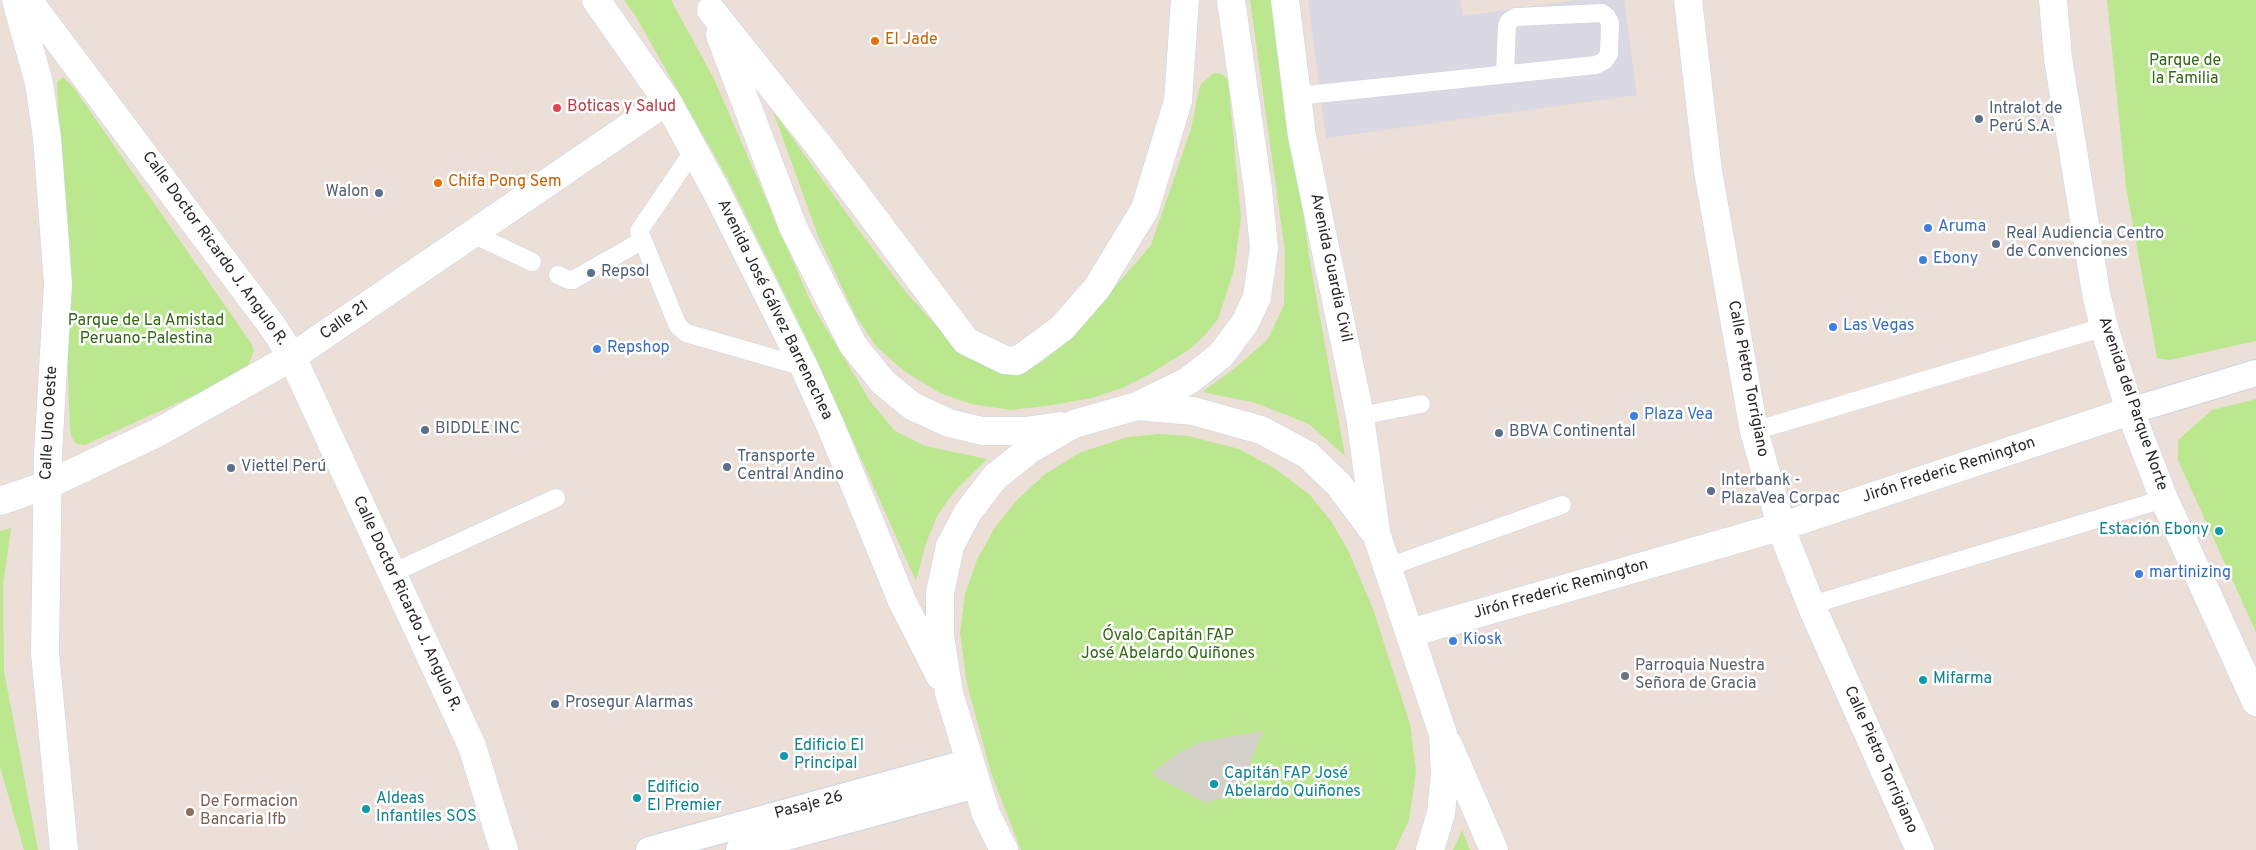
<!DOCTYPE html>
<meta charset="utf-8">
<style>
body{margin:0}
canvas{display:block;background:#ebdfd7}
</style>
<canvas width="2256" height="850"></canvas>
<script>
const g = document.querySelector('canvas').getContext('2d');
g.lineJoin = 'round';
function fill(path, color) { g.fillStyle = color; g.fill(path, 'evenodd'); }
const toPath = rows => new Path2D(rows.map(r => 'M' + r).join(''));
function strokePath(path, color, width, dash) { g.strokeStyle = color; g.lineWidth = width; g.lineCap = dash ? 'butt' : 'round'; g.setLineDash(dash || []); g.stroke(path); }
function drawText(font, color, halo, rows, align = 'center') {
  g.font = font + ' Overpass,sans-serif'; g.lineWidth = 5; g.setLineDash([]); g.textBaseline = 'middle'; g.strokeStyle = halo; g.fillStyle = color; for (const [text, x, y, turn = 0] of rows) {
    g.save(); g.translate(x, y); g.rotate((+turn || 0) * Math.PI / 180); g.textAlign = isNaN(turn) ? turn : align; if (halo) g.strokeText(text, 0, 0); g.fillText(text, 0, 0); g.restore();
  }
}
fill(toPath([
 [1308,0,1460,0,1463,16,1578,0,1624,0,1637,95,1326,138]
]), '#dad8e2');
fill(toPath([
 [624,0,671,0,714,79,812,305,870,401,895,431,925,446,987,459,954,492,937,516,925,546,916,581,815,356,729,181,635,15],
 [1250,0,1275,0,1309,256,1345,456,1309,424,1256,403,1202,392,1234,369,1268,339,1284,305,1285,252],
 [2107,0,2256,0,2256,341,2169,360,2157,358,2126,187],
 [1214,73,1222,74,1228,80,1241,218,1234,270,1218,319,1205,335,1190,349,1148,375,1122,388,1092,398,1053,405,1011,410,971,404,940,393,904,371,876,346,855,315,818,236,773,111,860,232,905,291,931,320,960,346,1026,369,1042,362,1071,338,1151,245,1191,129,1199,90,1201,84],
 [63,77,74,88,251,343,254,351,247,368,237,376,85,445,77,444,72,438,70,429,57,82],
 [2256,399,2256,632,2178,460,2178,440,2212,410],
 [1160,434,1188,436,1239,449,1274,468,1309,494,1331,521,1348,550,1373,609,1410,724,1416,771,1409,820,1395,850,1021,850,991,773,967,684,960,633,965,594,977,560,994,529,1016,501,1044,475,1079,453,1128,437],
 [11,528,3,586,4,671,38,850,24,850,0,767,0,531],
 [1462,830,1470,850,1453,850]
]), '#bbe78e');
fill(toPath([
 [1263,731,1239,791,1206,803,1151,774,1175,755,1201,742]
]), '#d6d0ca');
const service = toPath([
 [1297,96,1596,65,1604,61,1609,54,1610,23,1607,17,1602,13,1516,17,1509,21,1507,26,1505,73],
 [694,150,639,231,678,326,686,333,804,367],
 [473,234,532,262],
 [558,275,569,280,573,280,643,240],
 [1360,416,1421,404],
 [1754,431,2104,327],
 [1388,567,1562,505],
 [392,573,556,498],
 [1811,605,2164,499]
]);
const pedestrian = toPath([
 [2130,411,2256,373],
 [649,850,969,762],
 [739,850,976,785]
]);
const minor = toPath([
 [16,0,39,83,47,138,58,284,48,454,45,653,64,850],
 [28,0,273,327,292,357,472,746,504,850],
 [1688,0,1708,171,1754,431,1784,536,1811,605,1920,850]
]);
const tertiary = toPath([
 [0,501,47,485,157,433,292,357,667,101],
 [1410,633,1783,526,2130,411]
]);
const secondary = toPath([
 [596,0,667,101,715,189,804,367,831,427,902,601,940,676],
 [1285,0,1302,136,1360,416,1376,532],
 [2053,0,2058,58,2096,293,2104,327,2130,411,2164,499,2256,702],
 [711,10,824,152,966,341,1005,360,1017,361,1062,328,1097,288,1145,209,1178,101,1185,0],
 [720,35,793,227,853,345,883,382,912,406,949,423,982,431,1025,431,1060,426],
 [1137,406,1188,381,1221,355,1245,323,1257,297,1264,248,1258,189,1231,0],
 [1448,744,1494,850],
 [1004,850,986,814,949,693,940,636,940,593,950,546,968,512,995,477,1029,450,1074,424,1137,406,1193,411,1261,430,1308,455,1339,485,1377,536,1443,734,1445,774,1441,813,1430,850]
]);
strokePath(service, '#ccd4e2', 19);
strokePath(pedestrian, '#ccd4e2', 28);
strokePath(minor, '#ccd4e2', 29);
strokePath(tertiary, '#ccd4e2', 29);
strokePath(secondary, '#ccd4e2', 29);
strokePath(service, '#fff', 18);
strokePath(pedestrian, '#fff', 26);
strokePath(minor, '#fff', 28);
strokePath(tertiary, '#fff', 28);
strokePath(secondary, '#fff', 28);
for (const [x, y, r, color] of [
 [875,41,5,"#e8710a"],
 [557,108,5,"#e0444e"],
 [1979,119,5,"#5c6f8a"],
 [438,183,5,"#e8710a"],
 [379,193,5,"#5c6f8a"],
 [1928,228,5,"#3f7fe0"],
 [1996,244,5,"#5c6f8a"],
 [1923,260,5,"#3f7fe0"],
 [591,273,5,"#5c6f8a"],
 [1833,327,5,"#3f7fe0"],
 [597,349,5,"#3f7fe0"],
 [1634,416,5,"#3f7fe0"],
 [425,430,5,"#5c6f8a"],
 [1499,433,5,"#5c6f8a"],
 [727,467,5,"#5c6f8a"],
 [231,468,5,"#5c6f8a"],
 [1711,491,5,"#5c6f8a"],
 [2219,531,5,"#0f9aa8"],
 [2139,574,5,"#3f7fe0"],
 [1453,641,5,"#3f7fe0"],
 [1625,676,5,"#6b7280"],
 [1923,680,5,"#0f9aa8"],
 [555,704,5,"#5c6f8a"],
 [784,756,5,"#0f9aa8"],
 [1214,784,5,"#0f9aa8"],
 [637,798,5,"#0f9aa8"],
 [366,809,5,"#0f9aa8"],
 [190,812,5,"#8d6e63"]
]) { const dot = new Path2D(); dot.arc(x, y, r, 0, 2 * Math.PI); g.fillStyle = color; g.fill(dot); strokePath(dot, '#fff', 2); }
drawText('16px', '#c56008', '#fff', [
 ["El Jade",885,41],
 ["Chifa Pong Sem",448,183]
], 'left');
drawText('16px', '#326713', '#fff', [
 ["Parque de",2185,62],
 ["la Familia",2185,80],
 ["Parque de La Amistad",146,322],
 ["Peruano-Palestina",146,340],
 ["Óvalo Capitán FAP",1168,637],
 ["José Abelardo Quiñones",1168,655]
]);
drawText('16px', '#be3a42', '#fff', [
 ["Boticas y Salud",567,108]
], 'left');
drawText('16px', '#4e5e75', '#fff', [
 ["Intralot de",1989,110],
 ["Perú S.A.",1989,128],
 ["Walon",369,193,"right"],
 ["Real Audiencia Centro",2006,235],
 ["de Convenciones",2006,253],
 ["Repsol",601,273],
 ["BIDDLE INC",435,430],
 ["BBVA Continental",1509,433],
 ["Transporte",737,458],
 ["Central Andino",737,476],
 ["Viettel Perú",241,468],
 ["Interbank -",1721,482],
 ["PlazaVea Corpac",1721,500],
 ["Prosegur Alarmas",565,704]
], 'left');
drawText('16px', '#366cbe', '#fff', [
 ["Aruma",1938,228],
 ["Ebony",1933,260],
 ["Las Vegas",1843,327],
 ["Repshop",607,349],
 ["Plaza Vea",1644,416],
 ["martinizing",2149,574],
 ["Kiosk",1463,641]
], 'left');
drawText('16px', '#272727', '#fff', [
 ["Calle Doctor Ricardo J. Angulo R.",214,249,54],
 ["Avenida Guardia Civil",1330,268,78],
 ["Avenida José Gálvez Barrenechea",774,310,64],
 ["Calle 21",345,321,-35],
 ["Calle Pietro Torrigiano",1747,379,79],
 ["Avenida del Parque Norte",2132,404,71],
 ["Calle Uno Oeste",50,423,-87],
 ["Jirón Frederic Remington",1949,471,-18],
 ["Jirón Frederic Remington",1561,590,-16],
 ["Calle Doctor Ricardo J. Angulo R.",406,604,65],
 ["Calle Pietro Torrigiano",1880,760,66],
 ["Pasaje 26",809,806,-15]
]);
drawText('16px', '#0d838f', '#fff', [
 ["Estación Ebony",2209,531,"right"],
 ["Mifarma",1933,680],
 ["Edificio El",794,747],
 ["Principal",794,765],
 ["Capitán FAP José",1224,775],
 ["Abelardo Quiñones",1224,793],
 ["Edificio",647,789],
 ["El Premier",647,807],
 ["Aldeas",376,800],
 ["Infantiles SOS",376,818]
], 'left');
drawText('16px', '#5b616d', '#fff', [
 ["Parroquia Nuestra",1635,667],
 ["Señora de Gracia",1635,685]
], 'left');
drawText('16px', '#785e54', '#fff', [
 ["De Formacion",200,803],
 ["Bancaria Ifb",200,821]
], 'left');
</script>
